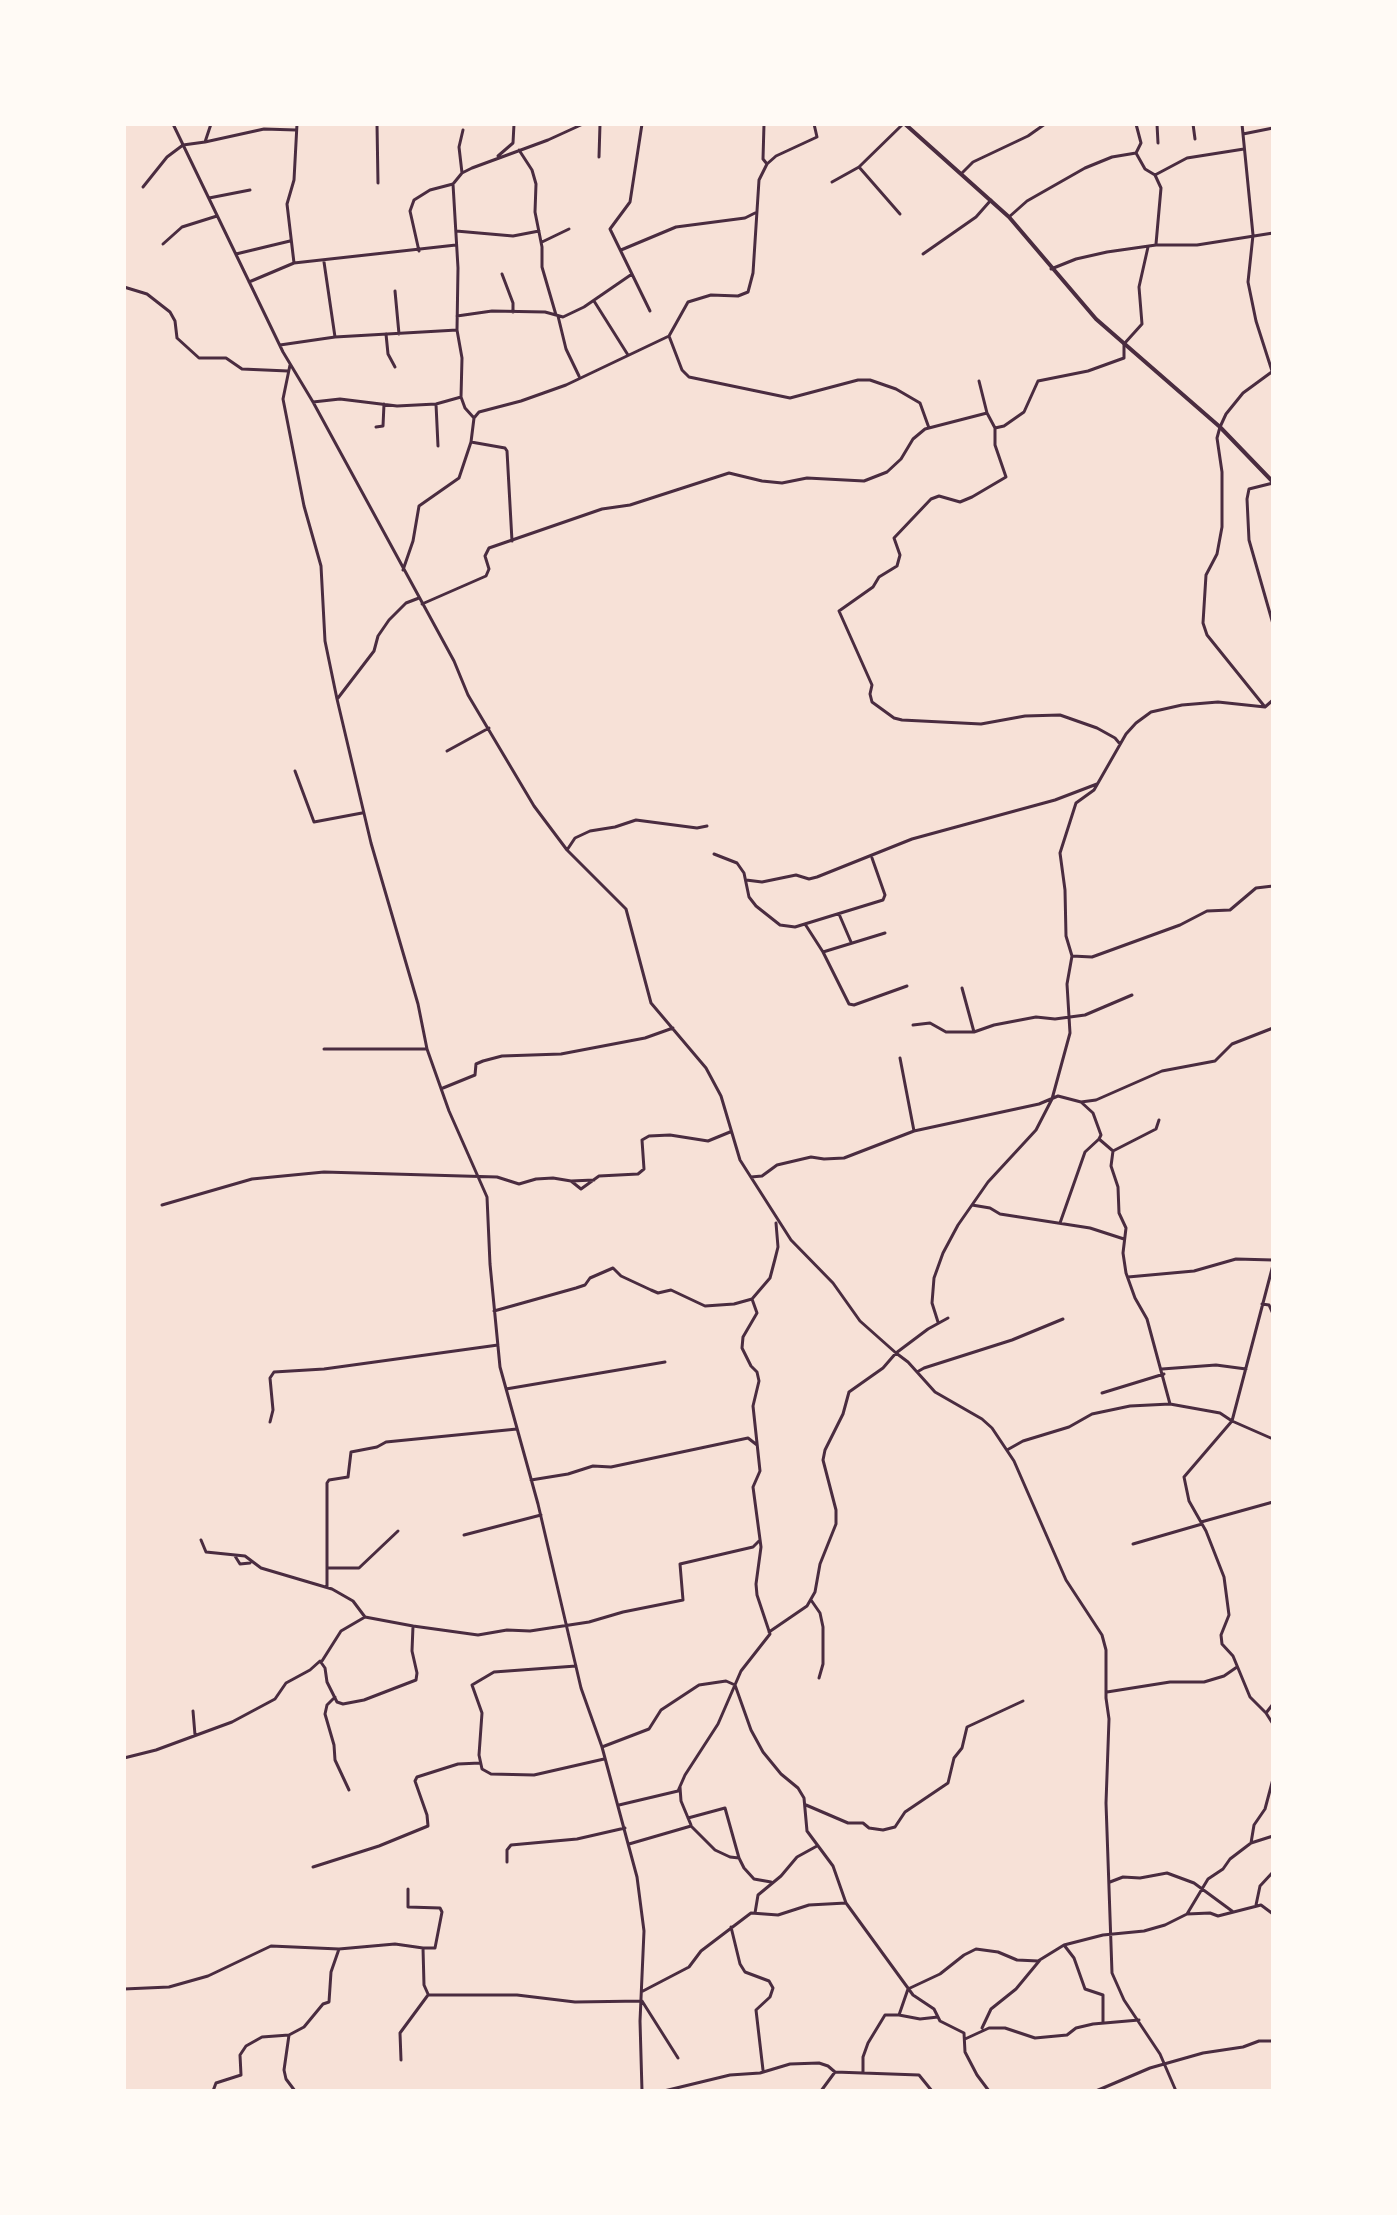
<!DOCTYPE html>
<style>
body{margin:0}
#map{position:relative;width:1397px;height:2215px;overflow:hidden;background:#f7e1d7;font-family:Overpass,sans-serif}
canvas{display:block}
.frame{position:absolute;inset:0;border:126px solid #fffaf5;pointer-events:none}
</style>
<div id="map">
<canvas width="1397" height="2215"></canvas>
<div class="frame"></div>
</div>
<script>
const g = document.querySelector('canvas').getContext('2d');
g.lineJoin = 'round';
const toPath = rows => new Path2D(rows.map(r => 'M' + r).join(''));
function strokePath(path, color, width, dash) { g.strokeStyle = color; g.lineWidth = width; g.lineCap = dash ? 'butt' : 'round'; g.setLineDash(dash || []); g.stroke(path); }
strokePath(toPath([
 [173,124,283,352,313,402,454,661,468,695,534,806,567,850,626,909,651,1003,706,1068,721,1096,740,1160,791,1240,833,1283,860,1321,896,1353,883,1368,849,1392,843,1414,825,1450,823,1460,836,1510,836,1524,820,1564,815,1592,807,1606,769,1632],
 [361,124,395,124],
 [377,124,378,183],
 [642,124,630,202,610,229,650,311],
 [764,124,763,159,767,164],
 [1157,124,1158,143],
 [1193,124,1195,139],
 [1242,124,1253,235,1248,282,1256,321,1272,371],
 [1243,134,1273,128],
 [205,142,264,129,296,130],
 [519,150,532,170,536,184,535,212,542,247,542,267,556,315,563,317,584,307,632,274],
 [1136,153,1141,143,1136,124],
 [498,156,513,143,514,124],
 [599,157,600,124],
 [859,167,900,214],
 [462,173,459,147,463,130],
 [962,173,973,162,1028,136,1045,124],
 [832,182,859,167,903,124],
 [143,187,167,157,183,145,205,142,211,124],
 [209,198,250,190],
 [1009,217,1027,201,1085,168,1112,157,1136,153,1145,169,1155,175],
 [456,231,513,236,539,231],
 [542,242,569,229],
 [163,244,182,227,217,216],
 [1156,244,1161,188,1155,175,1187,158,1244,149],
 [621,250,676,227,745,218,755,213],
 [419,251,410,211,414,200,430,190,453,184,462,173,472,168,548,140,583,124],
 [236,254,290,241],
 [923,254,976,217,991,200],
 [324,262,335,337],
 [294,263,287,204,294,180,297,124],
 [1051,269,1076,259,1107,252,1156,245,1197,245,1273,233],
 [502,274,513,303,513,312],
 [249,282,294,263,456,245],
 [124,287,147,294,170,312,175,321,177,338,199,358,226,358,242,369,288,371],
 [395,291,399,334],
 [594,301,628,355],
 [457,316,492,311,545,312,556,315],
 [558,316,566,349,579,376],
 [386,334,388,354,395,367],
 [669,336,682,370,689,377,790,398,858,380,870,380,896,389,920,403,929,428],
 [280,345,335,337,457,330],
 [290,365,283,399,304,506,321,566,325,641,337,699,371,843,418,1004,427,1049,449,1111,487,1197,490,1264,500,1367,538,1504,581,1688,602,1747,637,1877,644,1931,640,2021,642,2091],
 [979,381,987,413],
 [461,397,465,408,474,418],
 [313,402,340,399,397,406,436,404,461,397,462,358,457,330,458,268,453,184],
 [436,404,438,446],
 [376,427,383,426,384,404],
 [471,442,505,448,507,451,512,541],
 [1273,483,1249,489,1247,499,1249,540,1273,624],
 [403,570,413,541,419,506,459,478,471,442,474,418,479,412,521,401,566,385,669,336,688,302,711,295,738,296,748,292,753,273,759,180,767,164,776,156,817,137,814,124],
 [422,604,486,576,489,569,485,556,489,548,602,509,630,505,729,473,762,481,782,483,807,478,864,481,887,472,901,459,913,439,925,429,987,413,995,428],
 [338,698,374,651,378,636,389,620,406,603,419,598],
 [1265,707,1207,635,1203,623,1206,575,1217,554,1222,527,1222,472,1217,438,1220,427,1226,414,1243,393,1273,371],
 [1120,744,1115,738,1097,728,1060,715,1025,716,981,724,902,720,894,718,872,702,870,694,872,685,839,611,873,587,879,577,897,566,900,555,894,538,931,499,939,496,960,502,972,497,1006,477,995,445,995,428,1004,426,1024,412,1038,381,1088,371,1124,358,1124,344,1142,324,1139,287,1148,247],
 [447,751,489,728],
 [295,771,314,822,362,813],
 [567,850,575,838,590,831,615,827,636,820,697,828,707,826],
 [714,854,737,863,744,873,749,897,756,906,780,925,795,927,883,900,885,895,872,858],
 [746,880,762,882,796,875,809,879,817,877,912,839,1055,800,1097,784],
 [839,914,851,942],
 [805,924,823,952,885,933],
 [823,952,849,1004,854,1005,907,986],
 [1072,956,1066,936,1065,890,1060,853,1076,803,1094,790,1126,734,1136,723,1151,712,1182,705,1218,702,1265,707,1273,700],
 [962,988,974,1032],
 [913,1025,930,1023,946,1032,974,1032,994,1025,1036,1017,1055,1019,1085,1015,1132,995],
 [324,1049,427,1049],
 [900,1058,914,1131],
 [443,1088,475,1075,476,1064,483,1061,502,1056,561,1054,645,1038,673,1028],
 [1081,1102,1093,1113,1101,1135,1099,1139],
 [1159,1120,1156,1129,1113,1151,1111,1166,1118,1187,1119,1213,1126,1228,1123,1253,1126,1273,1135,1298,1147,1319,1170,1404],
 [751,1177,762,1176,777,1165,811,1157,824,1159,844,1158,914,1131,1039,1104,1058,1096,1081,1102,1096,1100,1162,1071,1215,1061,1232,1044,1273,1028],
 [571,1181,594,1180],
 [162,1205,252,1179,324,1172,497,1177,519,1184,536,1179,553,1178,571,1181,581,1189,599,1176,638,1174,644,1169,642,1140,649,1136,670,1135,708,1141,730,1132],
 [972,1205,990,1208,1000,1214,1090,1228,1124,1239],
 [1060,1223,1085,1152,1099,1139,1113,1151],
 [1273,1265,1232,1421,1273,1439],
 [1128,1277,1194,1271,1236,1259,1273,1260],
 [1262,1304,1269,1305,1273,1314],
 [494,1311,576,1288,585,1285,590,1278,613,1268,621,1276,651,1290,658,1293,671,1290,705,1306,734,1304,752,1299],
 [948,1318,928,1329,896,1353,908,1362,935,1392,982,1419,992,1428,1014,1461,1066,1580,1102,1635,1106,1650,1106,1698,1109,1719,1106,1803,1112,1973,1124,2000,1160,2054,1176,2091],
 [938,1322,932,1303,934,1278,943,1253,958,1225,988,1182,1036,1130,1052,1099,1070,1033,1067,984,1072,956,1092,957,1180,925,1207,911,1230,910,1256,888,1273,886],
 [1162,1369,1216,1365,1246,1369],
 [917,1372,924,1368,1012,1340,1063,1319],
 [506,1389,665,1362],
 [1102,1393,1164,1374],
 [270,1422,273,1410,270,1378,274,1372,324,1369,498,1345],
 [1007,1450,1023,1441,1069,1427,1092,1414,1130,1406,1170,1404,1220,1413,1232,1421,1184,1477,1189,1501,1206,1531,1224,1577,1229,1615,1221,1635,1222,1644,1233,1656,1250,1697,1266,1713,1273,1724],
 [531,1480,568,1474,593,1466,611,1467,748,1438,757,1445],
 [1201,1522,1273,1502],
 [464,1535,541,1515],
 [201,1540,206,1552,245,1556,261,1568,332,1589,353,1601,365,1617,413,1626],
 [1133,1544,1202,1524],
 [235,1556,240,1564,250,1563],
 [328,1568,359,1568,398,1531],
 [327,1587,327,1483,329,1480,348,1477,351,1452,377,1447,386,1442,517,1429],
 [811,1600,820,1613,823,1627,823,1664,819,1678],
 [322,1661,341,1631,365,1617],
 [576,1666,494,1672,472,1685,482,1713,479,1755,482,1769,491,1774,534,1775,604,1759],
 [1107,1692,1170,1682,1204,1682,1224,1676,1237,1667],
 [335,1697,327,1705,325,1714,334,1745,335,1760,349,1790],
 [193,1711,195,1735],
 [1266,1713,1273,1704],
 [602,1747,649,1729,661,1710,699,1685,726,1681,735,1685,751,1730,763,1752,781,1774,798,1788,804,1798,807,1831,833,1866,846,1903,913,1995,934,2009,940,2021,964,2033,965,2052,977,2075,989,2091],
 [124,1758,156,1750,232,1722,275,1699,286,1683,310,1670,320,1661,325,1668,327,1682,337,1702,343,1704,364,1700,416,1680,417,1673,412,1651,413,1626,478,1635,507,1630,530,1631,589,1622,623,1612,683,1600,680,1564,753,1547,759,1541],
 [680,1787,681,1801,691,1825],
 [619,1805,678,1791,685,1775,718,1724,741,1671,770,1634,757,1595,756,1584,761,1547,753,1487,760,1471,753,1406,759,1381,757,1372,751,1366,742,1348,743,1337,757,1313,752,1299,770,1278,775,1259,778,1247,776,1223],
 [806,1805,848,1823,863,1823,869,1828,883,1830,895,1827,905,1812,948,1783,954,1758,962,1748,967,1727,1023,1701],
 [688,1818,725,1808,739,1858],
 [1251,1843,1254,1825,1265,1809,1273,1779],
 [629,1844,691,1826,715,1850,730,1857,739,1858,744,1868,754,1879,771,1882],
 [507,1862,507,1850,511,1845,577,1839,625,1828],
 [313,1867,379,1846,428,1826,427,1815,415,1781,417,1777,458,1764,480,1763],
 [1110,1882,1123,1877,1140,1878,1167,1873,1194,1883,1232,1911],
 [408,1889,408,1907,440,1908,442,1912,435,1948,423,1948,424,1985,428,1994],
 [1256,1905,1260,1886,1273,1872],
 [755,1913,758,1895,781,1876,797,1857,817,1846],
 [1187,1914,1210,1913,1218,1916,1261,1905,1273,1914],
 [731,1927,740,1964,745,1972,769,1981,773,1988,770,1997,756,2010,763,2070],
 [1064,1945,1103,1935,1144,1931,1165,1925,1187,1914,1208,1879,1223,1869,1230,1859,1251,1843,1273,1836],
 [124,1989,169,1987,208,1976,271,1946,339,1949],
 [643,1991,689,1967,701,1951,751,1913,778,1915,809,1905,846,1903],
 [899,2015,920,2019,938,2017],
 [982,2028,991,2009,1016,1989,1040,1960],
 [289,2035,284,2070,286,2079,295,2091],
 [965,2039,989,2028,1005,2028,1035,2038,1067,2035,1076,2028,1093,2024,1139,2020],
 [401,2060,400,2033,428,1995,517,1995,575,2002,642,2001,678,2058],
 [863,2073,863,2057,868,2043,885,2015,899,2015,908,1989,940,1974,964,1955,976,1949,998,1952,1017,1960,1038,1961,1064,1945,1074,1958,1085,1989,1103,1995,1103,2023],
 [213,2091,216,2083,241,2075,240,2055,246,2046,262,2037,289,2035,304,2027,323,2004,329,2002,331,1972,339,1949,395,1944,423,1948],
 [664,2091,730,2075,760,2073,790,2064,819,2063,828,2066,835,2072,919,2075,932,2091],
 [821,2091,835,2072],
 [1096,2091,1150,2068,1203,2053,1243,2047,1259,2041,1273,2041]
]), '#4a2c40', 3);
strokePath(toPath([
 [905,124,1009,217,1096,319,1220,427,1273,482]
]), '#4a2c40', 4);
</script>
